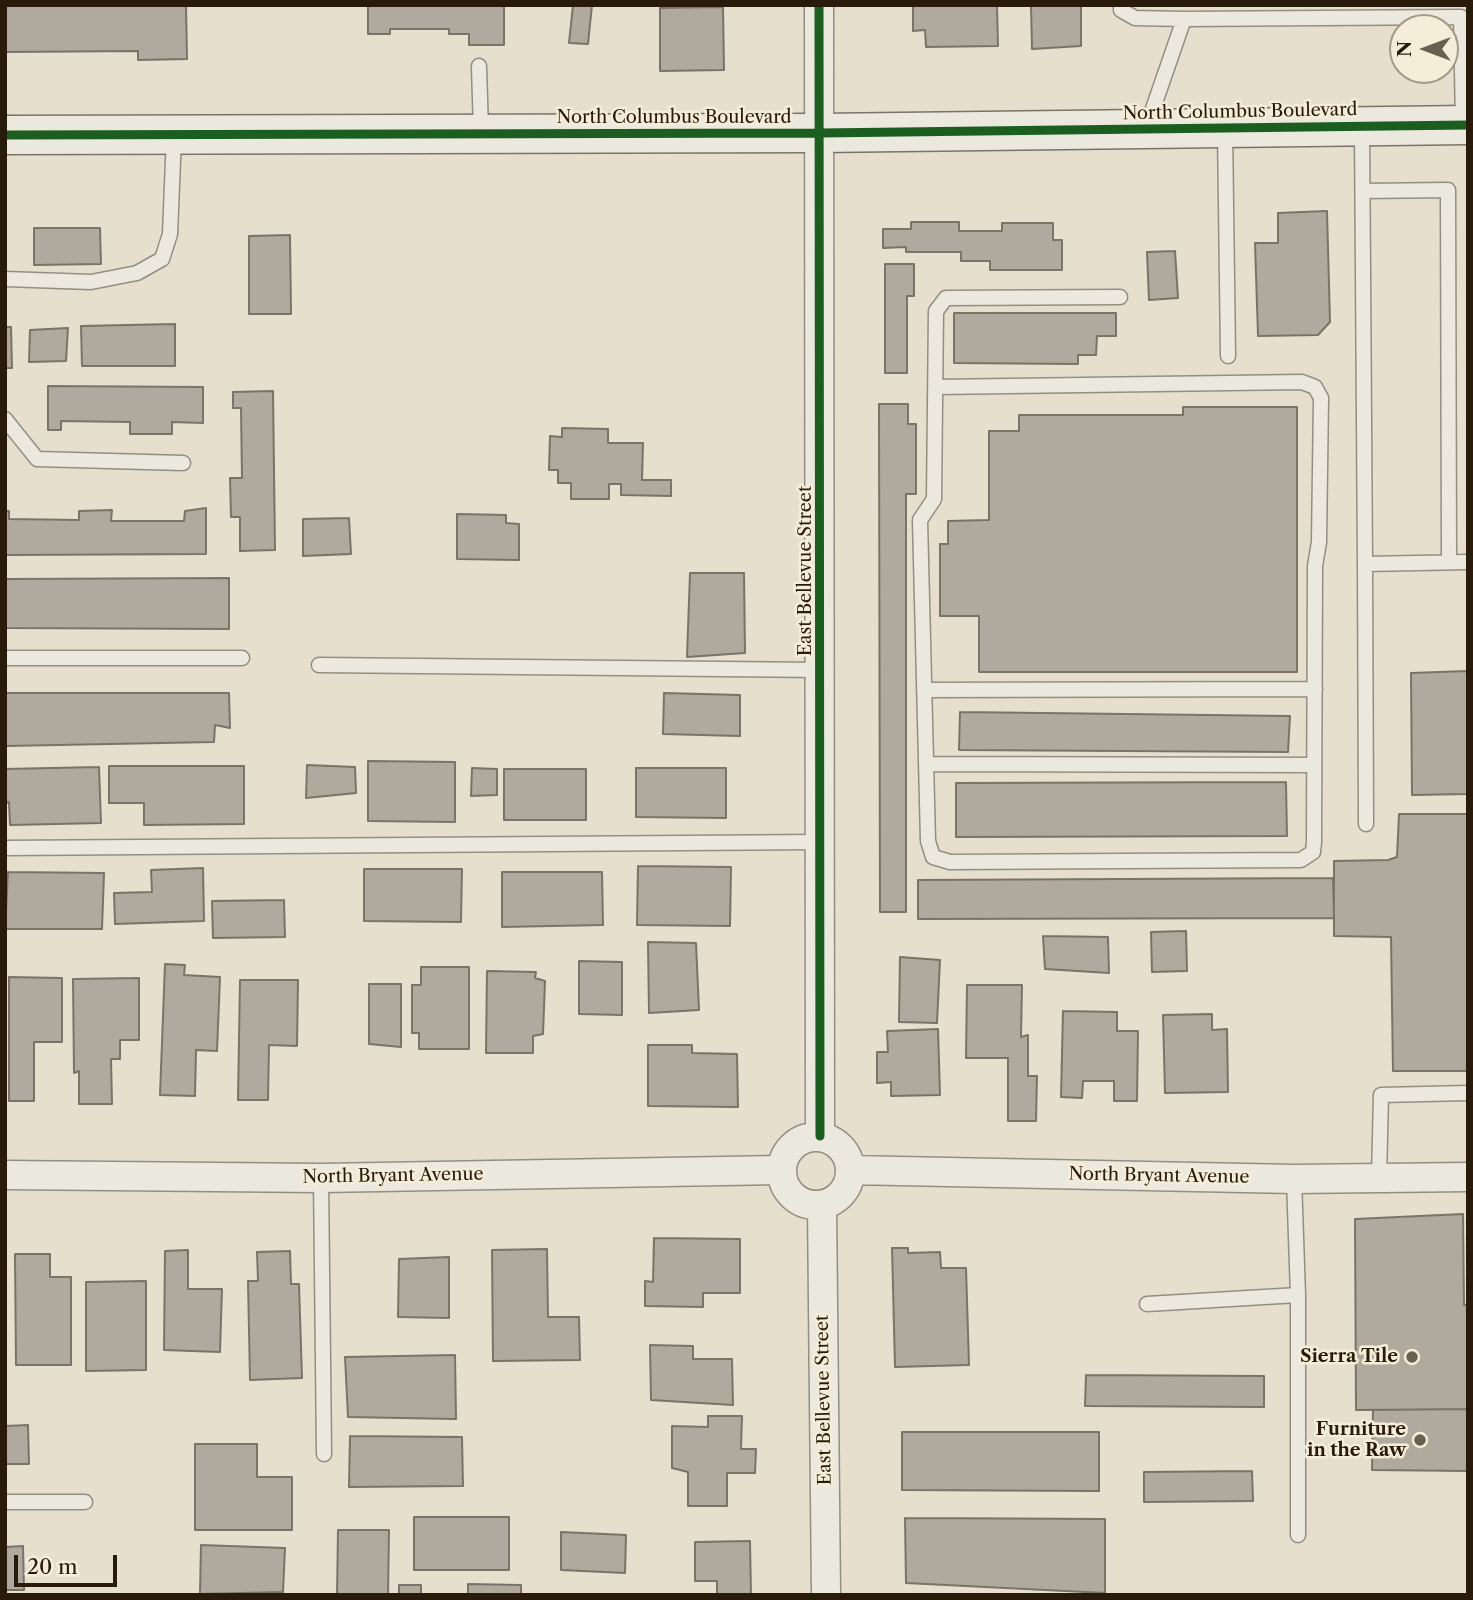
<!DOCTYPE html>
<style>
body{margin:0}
#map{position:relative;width:1473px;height:1600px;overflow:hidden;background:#e6dfce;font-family:"Libre Caslon Text",serif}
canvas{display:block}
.frame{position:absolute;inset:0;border:7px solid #281b0c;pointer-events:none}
.north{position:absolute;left:1389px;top:14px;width:70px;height:70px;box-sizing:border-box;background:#f5edd8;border:2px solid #a39986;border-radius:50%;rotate:270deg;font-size:19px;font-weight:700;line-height:28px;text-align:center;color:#281b0c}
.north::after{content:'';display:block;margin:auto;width:24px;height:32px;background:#6a6050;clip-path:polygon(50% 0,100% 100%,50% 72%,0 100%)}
.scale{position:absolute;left:14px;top:1555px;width:103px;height:32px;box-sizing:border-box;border:4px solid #281b0c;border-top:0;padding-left:9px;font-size:21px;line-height:24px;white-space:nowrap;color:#281b0c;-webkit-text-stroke:5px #f5edd8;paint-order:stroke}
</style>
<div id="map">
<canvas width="1473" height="1600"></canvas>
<div class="frame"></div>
<div class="north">N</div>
<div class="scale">20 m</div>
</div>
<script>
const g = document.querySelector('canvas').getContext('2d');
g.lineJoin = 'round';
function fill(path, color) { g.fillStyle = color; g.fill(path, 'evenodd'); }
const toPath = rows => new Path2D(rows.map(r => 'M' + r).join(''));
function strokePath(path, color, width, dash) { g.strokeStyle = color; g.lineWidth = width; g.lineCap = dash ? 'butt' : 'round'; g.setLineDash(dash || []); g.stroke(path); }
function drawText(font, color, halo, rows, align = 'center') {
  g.font = font + ' "Libre Caslon Text",serif'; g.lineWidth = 5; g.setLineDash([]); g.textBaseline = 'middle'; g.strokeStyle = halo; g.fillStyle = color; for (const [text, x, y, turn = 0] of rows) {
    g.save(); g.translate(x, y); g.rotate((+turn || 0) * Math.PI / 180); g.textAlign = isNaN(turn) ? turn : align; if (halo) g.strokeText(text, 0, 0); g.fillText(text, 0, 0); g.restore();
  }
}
const building = toPath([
 [5,5,186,5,187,59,138,60,138,51,5,52,5,5],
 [368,5,504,5,504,45,469,45,469,34,449,34,449,29,390,29,390,34,368,34,368,5],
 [573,5,592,5,588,44,569,43,573,5],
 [913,5,997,5,998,46,926,47,925,30,913,31,913,5],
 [1031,5,1081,5,1081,46,1032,49,1031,5],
 [723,7,724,70,660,71,660,8,723,7],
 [1327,211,1330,322,1318,335,1258,336,1255,243,1278,243,1278,213,1327,211],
 [911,222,959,222,959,231,1002,231,1002,223,1053,223,1053,240,1062,240,1062,270,990,270,990,261,961,261,961,252,906,252,906,247,883,248,883,229,911,229,911,222],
 [34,228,100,228,101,264,34,265,34,228],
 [290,235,291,314,249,314,249,236,290,235],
 [1175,251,1178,298,1149,300,1147,252,1175,251],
 [885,264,914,264,914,296,907,296,907,373,885,373,885,264],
 [954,313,1116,313,1116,336,1097,336,1096,355,1078,355,1078,364,954,363,954,313],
 [175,324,175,366,82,366,81,326,175,324],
 [5,327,11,327,12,368,5,368,5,327],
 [68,328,66,361,29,362,30,330,68,328],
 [48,386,203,387,203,423,172,422,172,434,130,434,130,422,61,421,61,430,48,430,48,386],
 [273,391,275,550,240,551,240,517,231,517,230,478,242,478,241,408,233,408,233,392,273,391],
 [879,404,908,404,908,424,916,424,916,494,906,494,906,912,880,912,879,404],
 [1183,407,1297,407,1297,672,979,672,979,616,940,616,940,544,948,544,948,521,989,520,989,431,1019,431,1019,415,1183,415,1183,407],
 [562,428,608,429,608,443,643,443,642,480,671,480,671,496,621,495,621,484,609,484,609,499,571,499,571,483,558,483,558,470,549,470,550,436,562,437,562,428],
 [206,508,206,554,5,555,5,511,9,511,9,519,79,520,79,511,112,510,111,521,184,521,185,511,206,508],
 [457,514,506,515,506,523,519,524,519,560,457,559,457,514],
 [349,518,351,554,303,556,303,519,349,518],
 [690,573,744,573,745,653,687,657,690,573],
 [229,578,229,629,5,628,5,579,229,578],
 [1468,671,1468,794,1412,795,1411,673,1468,671],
 [5,693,229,693,230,728,215,725,214,742,5,746,5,693],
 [664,693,740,695,740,736,663,734,664,693],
 [960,712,1290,716,1288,752,959,750,960,712],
 [368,761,455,762,455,822,368,821,368,761],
 [307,765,355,767,356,793,306,798,307,765],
 [109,766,244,766,244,824,144,825,144,803,109,803,109,766],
 [99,767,101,823,10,825,9,802,5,803,5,769,99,767],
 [472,768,497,769,497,795,471,796,472,768],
 [636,768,726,768,726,818,636,817,636,768],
 [504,769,586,769,586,820,504,820,504,769],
 [1286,782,1287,836,956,837,956,783,1286,782],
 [1399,814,1468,814,1468,1071,1393,1071,1391,937,1334,936,1334,861,1388,860,1397,857,1399,814],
 [638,866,731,867,730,926,637,925,638,866],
 [203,868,204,921,115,924,114,893,152,892,151,870,203,868],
 [364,869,462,869,461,922,364,921,364,869],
 [8,872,104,873,102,929,5,929,8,872],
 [502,872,602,872,603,925,502,927,502,872],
 [1333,878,1334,918,918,919,918,880,1333,878],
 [284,900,285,937,213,938,212,901,284,900],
 [1186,931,1187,971,1152,972,1151,932,1186,931],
 [1043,936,1108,937,1109,973,1045,969,1043,936],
 [648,942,696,943,699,1010,649,1013,648,942],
 [900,957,940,960,937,1023,899,1022,900,957],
 [579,961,622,962,622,1015,579,1014,579,961],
 [165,964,185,965,184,975,220,977,217,1051,196,1050,195,1096,160,1095,165,964],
 [421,967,469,967,469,1049,419,1049,419,1033,412,1033,412,985,421,985,421,967],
 [487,971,536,972,535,978,545,981,543,1034,533,1036,533,1053,486,1053,487,971],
 [9,977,62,978,62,1042,34,1042,34,1101,9,1101,9,977],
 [139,978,139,1040,120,1040,120,1059,111,1059,112,1104,79,1104,79,1071,74,1073,73,979,139,978],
 [240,980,298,980,297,1046,269,1045,268,1100,238,1100,240,980],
 [369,984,401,984,401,1047,369,1044,369,984],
 [967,985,1022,985,1021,1037,1028,1035,1028,1076,1037,1076,1036,1121,1008,1121,1008,1058,966,1058,967,985],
 [1063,1011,1117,1012,1117,1031,1138,1031,1137,1101,1114,1101,1114,1081,1083,1081,1082,1098,1061,1097,1063,1011],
 [1212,1014,1212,1030,1227,1029,1228,1092,1165,1093,1163,1015,1212,1014],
 [938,1029,940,1095,891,1096,891,1082,877,1083,877,1052,888,1052,887,1031,938,1029],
 [648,1045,692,1045,692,1053,737,1054,738,1107,648,1106,648,1045],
 [1463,1214,1464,1305,1468,1305,1468,1409,1356,1410,1355,1219,1463,1214],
 [654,1238,740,1239,740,1293,703,1293,703,1307,645,1306,645,1281,653,1282,654,1238],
 [892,1248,908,1248,908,1253,940,1252,941,1268,966,1268,969,1365,895,1367,892,1248],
 [547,1249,548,1317,579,1317,580,1360,493,1361,492,1250,547,1249],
 [188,1250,188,1289,222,1289,220,1352,164,1350,165,1251,188,1250],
 [290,1251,291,1284,299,1284,302,1378,250,1380,248,1281,258,1281,257,1252,290,1251],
 [15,1254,50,1254,50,1277,71,1277,71,1365,16,1365,15,1254],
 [449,1257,449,1318,398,1317,399,1259,449,1257],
 [146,1281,146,1370,86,1371,86,1282,146,1281],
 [650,1345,693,1346,693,1359,732,1359,733,1405,651,1400,650,1345],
 [455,1355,456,1419,348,1417,345,1357,455,1355],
 [1086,1375,1264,1376,1264,1407,1085,1406,1086,1375],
 [1468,1409,1468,1471,1372,1470,1373,1410,1468,1409],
 [708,1416,742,1416,741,1449,756,1449,755,1473,727,1473,727,1506,688,1506,688,1472,672,1468,672,1426,708,1427,708,1416],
 [28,1425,29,1464,5,1464,5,1426,28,1425],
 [902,1432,1099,1432,1099,1491,902,1490,902,1432],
 [350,1436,462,1437,463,1486,349,1487,350,1436],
 [195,1444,257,1444,257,1477,292,1477,292,1530,195,1530,195,1444],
 [1252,1471,1253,1501,1144,1502,1144,1472,1252,1471],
 [414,1517,509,1517,509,1570,414,1570,414,1517],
 [905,1518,1105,1519,1105,1593,906,1583,905,1518],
 [338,1530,389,1530,388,1595,337,1595,338,1530],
 [561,1532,626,1535,625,1573,561,1570,561,1532],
 [750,1541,751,1595,717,1595,717,1581,695,1581,695,1542,750,1541],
 [201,1545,285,1548,283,1592,200,1594,201,1545],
 [23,1546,24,1590,5,1590,5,1547,23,1546],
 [468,1584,521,1585,521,1595,468,1595,468,1584],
 [399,1585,421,1585,421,1595,399,1595,399,1585]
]);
fill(building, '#b0aa9e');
strokePath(building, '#797368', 2);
const lane = toPath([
 [1121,5,1121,10,1135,18,1184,19],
 [479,66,481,131],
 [1147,126,1184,19,1461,17,1463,124],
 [1362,128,1365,564,1468,562],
 [1225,129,1228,356],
 [1363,191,1448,190,1449,562],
 [5,279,91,282,137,273,162,259,170,234,174,136],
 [936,387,1302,382,1315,387,1321,398,1319,542,1315,566,1314,842,1313,852,1301,860,950,862,933,857,928,841,920,520,934,499,936,311,946,298,1120,297],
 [5,419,37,459,183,463],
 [1365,564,1366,824],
 [5,658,242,658],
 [319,665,822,670],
 [924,690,1315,689],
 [926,764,1314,765],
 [5,848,819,842],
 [321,1178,324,1454],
 [1379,1178,1381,1095,1468,1093],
 [1147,1304,1298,1295,1294,1179],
 [5,1502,85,1502],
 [1298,1535,1298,1295]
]);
const street = toPath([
 [819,5,820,1136],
 '782 1171a34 34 0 1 1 68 0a34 34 0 1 1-68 0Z',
 [850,1170,1294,1179,1468,1177],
 [5,1175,321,1178,781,1170],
 [822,1205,826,1595]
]);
const secondary = toPath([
 [5,135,820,133,1468,125]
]);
strokePath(lane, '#948e82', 17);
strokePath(street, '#948e82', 31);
strokePath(secondary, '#797368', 41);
strokePath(lane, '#ebe8de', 14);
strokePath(street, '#ebe8de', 28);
strokePath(secondary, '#ebe8de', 38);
strokePath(toPath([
 [819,5,820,1136],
 [5,135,820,133,1468,125]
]), '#1b5e20', 9);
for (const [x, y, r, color] of [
 [1412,1357,7,"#6a6050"],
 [1420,1440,7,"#6a6050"]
]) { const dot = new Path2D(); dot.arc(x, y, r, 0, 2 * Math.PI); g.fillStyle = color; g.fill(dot); strokePath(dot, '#f5edd8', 2.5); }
drawText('18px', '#281b0c', '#f5edd8', [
 ["North Columbus Boulevard",1240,112,-1],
 ["North Columbus Boulevard",674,118],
 ["East Bellevue Street",806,571,-90],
 ["North Bryant Avenue",393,1176,-1],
 ["North Bryant Avenue",1159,1176,1],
 ["East Bellevue Street",824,1400,-91]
]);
drawText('bold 18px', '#281b0c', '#f5edd8', [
 ["Sierra Tile",1398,1357],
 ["Furniture",1406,1430],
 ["in the Raw",1406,1451]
], 'right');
</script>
